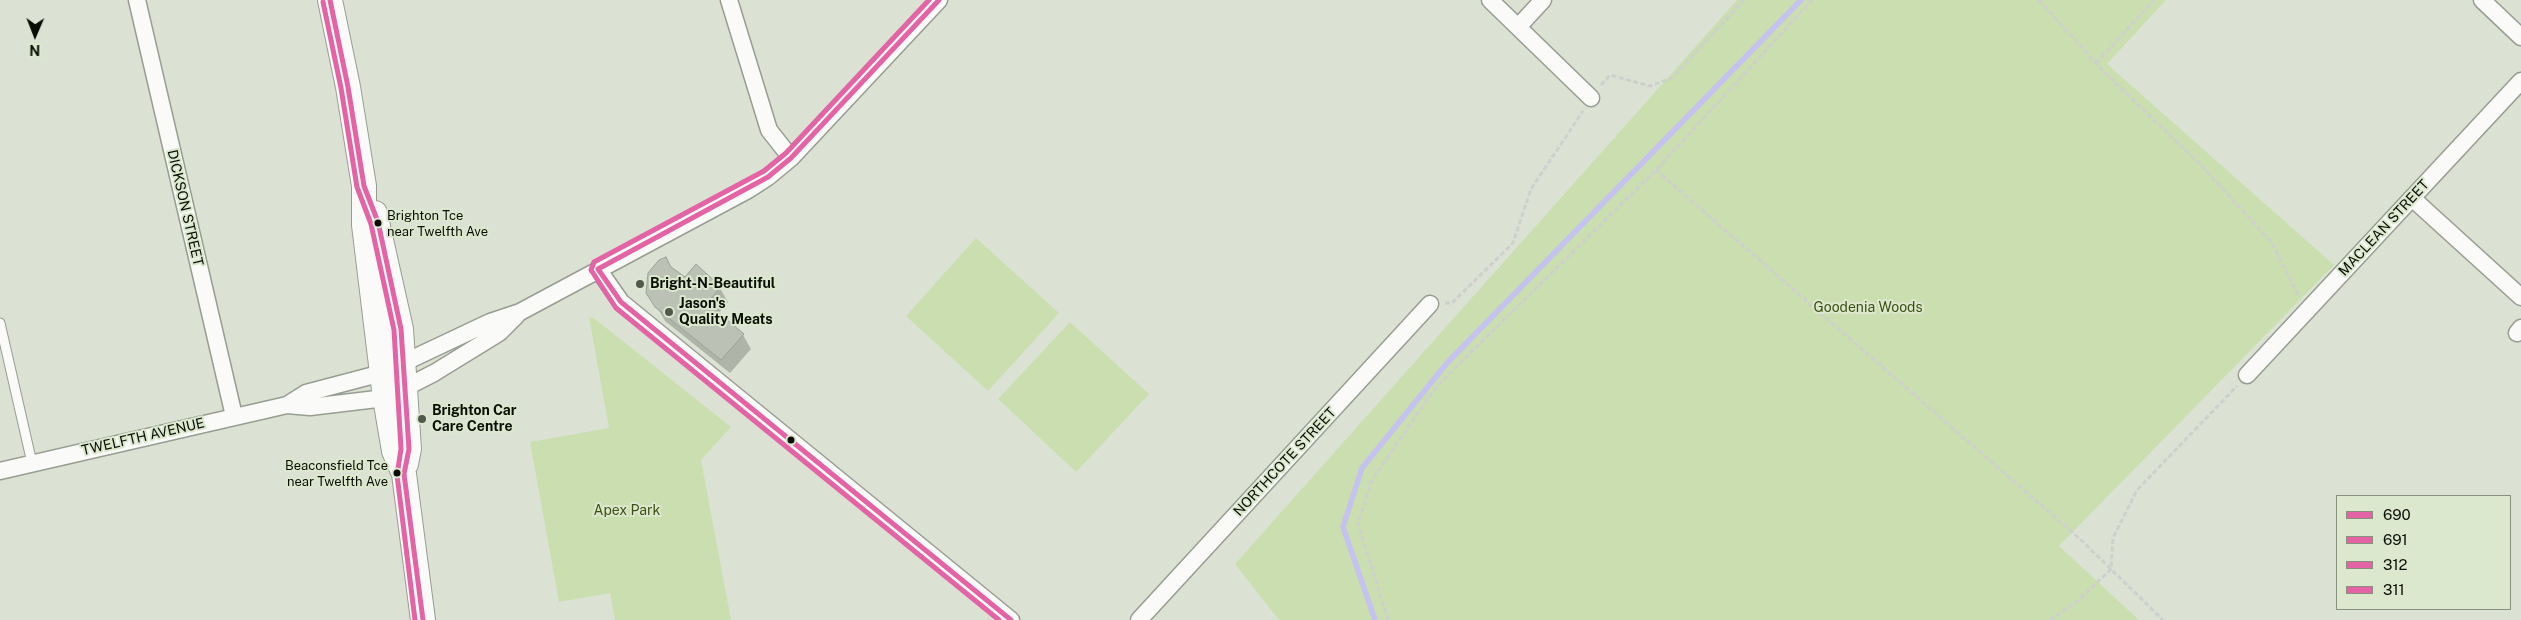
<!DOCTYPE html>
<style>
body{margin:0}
#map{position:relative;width:2521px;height:620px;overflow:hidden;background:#dbe2d4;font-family:"Public Sans",sans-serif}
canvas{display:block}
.legend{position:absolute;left:2336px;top:495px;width:175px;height:115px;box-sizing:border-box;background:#dce8ce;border:1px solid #88907e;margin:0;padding:6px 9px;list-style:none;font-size:15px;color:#0a0d05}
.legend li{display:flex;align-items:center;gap:10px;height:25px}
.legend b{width:25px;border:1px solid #88907e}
.north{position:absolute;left:10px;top:10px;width:50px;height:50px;-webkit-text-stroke:4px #dce8ce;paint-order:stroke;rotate:181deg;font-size:14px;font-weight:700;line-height:20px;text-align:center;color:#0a0d05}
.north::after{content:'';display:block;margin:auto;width:18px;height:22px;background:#0a0d05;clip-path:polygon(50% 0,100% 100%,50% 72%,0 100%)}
</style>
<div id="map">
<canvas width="2521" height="620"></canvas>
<ul class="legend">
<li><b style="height:6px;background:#e463a4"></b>690</li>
<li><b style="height:6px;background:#e463a4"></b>691</li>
<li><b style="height:6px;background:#e463a4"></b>312</li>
<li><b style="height:6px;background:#e463a4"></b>311</li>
</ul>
<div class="north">N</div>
</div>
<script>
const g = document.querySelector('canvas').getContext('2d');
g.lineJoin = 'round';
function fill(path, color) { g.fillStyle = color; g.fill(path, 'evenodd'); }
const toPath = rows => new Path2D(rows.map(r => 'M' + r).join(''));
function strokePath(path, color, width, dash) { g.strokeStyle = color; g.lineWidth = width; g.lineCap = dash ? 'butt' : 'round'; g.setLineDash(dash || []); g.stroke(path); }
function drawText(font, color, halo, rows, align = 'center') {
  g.font = font + ' "Public Sans",sans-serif'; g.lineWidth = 4; g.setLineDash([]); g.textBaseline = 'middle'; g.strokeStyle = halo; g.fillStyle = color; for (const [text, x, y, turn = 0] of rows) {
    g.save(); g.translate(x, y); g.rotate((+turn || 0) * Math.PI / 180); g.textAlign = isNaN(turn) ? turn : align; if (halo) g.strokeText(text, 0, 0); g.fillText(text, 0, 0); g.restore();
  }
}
fill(toPath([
 [1737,0,2166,0,2107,64,2334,265,2059,546,2139,620,1279,620,1235,564],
 [976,238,1059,313,988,391,906,316],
 [589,317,595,319,731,427,701,460,731,620,615,620,610,593,559,602,530,442,609,428],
 [1070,322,1149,394,1076,472,998,399]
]), '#cadeb0');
fill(toPath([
 [696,266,720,288,728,302,718,314,743,335,751,349,730,373,665,321,648,292,672,269,685,279]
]), '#0003');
strokePath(toPath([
 [1375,620,1343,527,1362,468,1447,363,1801,0]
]), '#c5c2ef', 5.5);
const building = toPath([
 [666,257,671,267,685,277,696,264,721,287,707,303,744,334,721,360,655,307,646,293,648,273,659,260,666,257]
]);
fill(building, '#bcc1b6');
strokePath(building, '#9ba195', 1);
const lane = toPath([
 [0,323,32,463]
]);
const street = toPath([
 [137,0,234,416],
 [729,0,769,130,791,158],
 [1490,0,1591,98],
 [2482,0,2521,37],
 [1518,27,1543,0],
 [2412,198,2521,297],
 [598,269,621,302,1011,620],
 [2517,333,2521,328],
 [2247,375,2521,81],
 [287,405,306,393,382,373,490,322,520,312,748,190,768,177,791,158,939,0],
 [0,471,287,405,310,407,385,398,434,373,499,333,517,315],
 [1139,620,1430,304]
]);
const secondary = toPath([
 [330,0,348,87,364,186,364,225,385,398,394,451,404,474,423,620],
 [375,213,401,329,409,449,406,464]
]);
strokePath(lane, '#989d92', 11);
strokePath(street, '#989d92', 19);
strokePath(secondary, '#989d92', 26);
strokePath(toPath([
 [2039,0,2104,72,2201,165,2272,243,2298,295],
 [2096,63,2154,0],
 [1601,85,1610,75,1650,86,1672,78,1744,0],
 [1656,170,2079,538,2163,620],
 [1445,303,1452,303,1513,243,1531,189,1583,111],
 [1388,620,1358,524,1372,480,1436,387,1656,170,1812,0],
 [2050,620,2080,599,2111,569,2113,538,2137,490,2237,386]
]), '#ced0cc', 3, [5, 2.5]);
strokePath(lane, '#fafbf9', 9);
strokePath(street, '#fafbf9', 16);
strokePath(secondary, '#fafbf9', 24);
strokePath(toPath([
 [330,0,348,87,364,186,378,222,401,329,409,449,404,474,423,620]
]), '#e463a4', 5);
strokePath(toPath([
 [323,2,341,88,357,187,371,224,394,330,401,449,397,475,415,620]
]), '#e463a4', 5);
strokePath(toPath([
 [939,0,791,158,768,177,598,269,621,302,1011,620]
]), '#e463a4', 5);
strokePath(toPath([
 [929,0,786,153,764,171,594,262,591,270,616,308,999,620]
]), '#e463a4', 5);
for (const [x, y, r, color] of [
 [378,223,4.5,"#0a0d05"],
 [640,284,5,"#53584d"],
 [669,312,5,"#53584d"],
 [422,419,5,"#53584d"],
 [791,440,4.5,"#0a0d05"],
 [397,473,4.5,"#0a0d05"]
]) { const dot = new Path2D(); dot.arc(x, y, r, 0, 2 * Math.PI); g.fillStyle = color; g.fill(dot); strokePath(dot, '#dce8ce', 2); }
drawText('13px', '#0a0d05', '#dce8ce', [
 ["Brighton Tce",387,216],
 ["near Twelfth Ave",387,232],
 ["Beaconsfield Tce",388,466,"right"],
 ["near Twelfth Ave",388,482,"right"]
], 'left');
drawText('14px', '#0a0d05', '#dce8ce', [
 ["DICKSON STREET",185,208,77],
 ["MACLEAN STREET",2384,228,-47],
 ["TWELFTH AVENUE",143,437,-13],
 ["NORTHCOTE STREET",1285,462,-47]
]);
drawText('bold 14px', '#0a0d05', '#dce8ce', [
 ["Bright-N-Beautiful",650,284],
 ["Jason's",679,304],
 ["Quality Meats",679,320],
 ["Brighton Car",432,411],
 ["Care Centre",432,427]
], 'left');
drawText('14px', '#3c5111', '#dce8ce', [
 ["Goodenia Woods",1868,308],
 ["Apex Park",627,511]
]);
</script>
